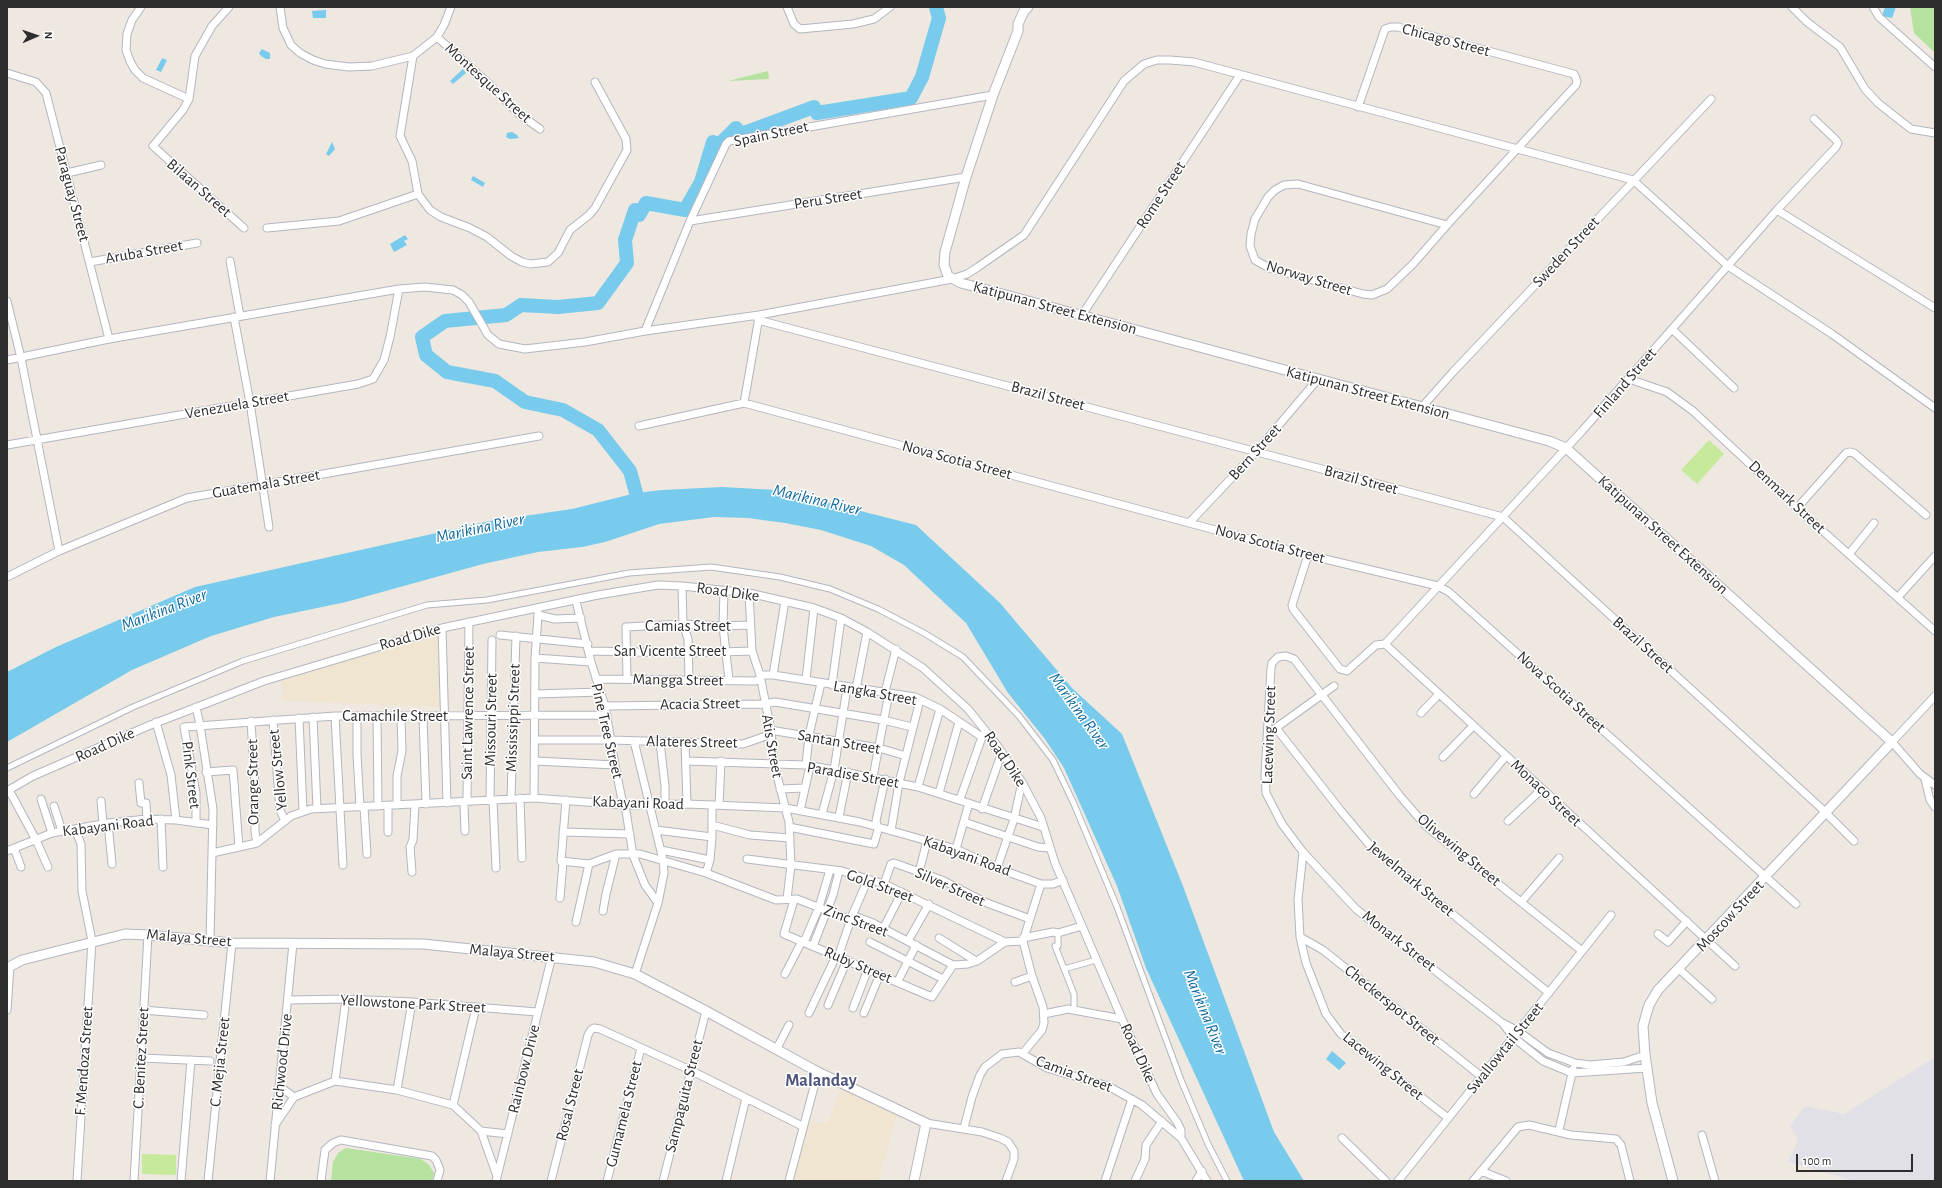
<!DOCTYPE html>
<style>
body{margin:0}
#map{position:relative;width:1942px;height:1188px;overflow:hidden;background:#eee8e0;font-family:"Alegreya Sans",sans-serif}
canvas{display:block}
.frame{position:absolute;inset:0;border:8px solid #2d2d2d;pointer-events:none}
.north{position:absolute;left:16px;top:16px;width:40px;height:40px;-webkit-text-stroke:3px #fff;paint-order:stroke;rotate:88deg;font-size:11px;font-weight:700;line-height:16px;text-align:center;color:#2d2d2d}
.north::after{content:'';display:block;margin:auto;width:14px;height:18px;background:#2d2d2d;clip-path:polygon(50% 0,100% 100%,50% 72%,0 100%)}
.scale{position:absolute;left:1796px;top:1154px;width:117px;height:18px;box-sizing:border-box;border:2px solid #2d2d2d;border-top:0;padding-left:5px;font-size:12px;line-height:14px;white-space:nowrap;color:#2d2d2d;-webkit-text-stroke:3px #fff;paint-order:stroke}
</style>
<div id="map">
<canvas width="1942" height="1188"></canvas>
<div class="frame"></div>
<div class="north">N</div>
<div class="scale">100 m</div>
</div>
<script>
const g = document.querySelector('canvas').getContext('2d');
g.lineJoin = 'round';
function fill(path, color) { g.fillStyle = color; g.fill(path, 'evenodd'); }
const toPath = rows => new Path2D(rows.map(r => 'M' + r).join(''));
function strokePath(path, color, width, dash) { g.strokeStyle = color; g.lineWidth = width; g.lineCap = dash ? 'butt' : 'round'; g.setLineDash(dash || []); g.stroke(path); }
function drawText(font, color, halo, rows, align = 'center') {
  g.font = font + ' "Alegreya Sans",sans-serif'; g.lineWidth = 3; g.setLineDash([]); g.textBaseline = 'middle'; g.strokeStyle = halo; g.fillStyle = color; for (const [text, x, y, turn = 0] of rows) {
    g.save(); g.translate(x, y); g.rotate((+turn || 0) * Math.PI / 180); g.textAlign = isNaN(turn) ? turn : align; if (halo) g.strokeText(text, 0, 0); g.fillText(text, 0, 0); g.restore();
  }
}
fill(toPath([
 [1935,1057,1935,1181,1854,1181,1788,1162,1798,1140,1790,1126,1805,1106,1844,1114]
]), '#e2e0e7');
fill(toPath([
 [439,630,443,707,283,701,281,678],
 [842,1088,897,1115,878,1181,793,1181,808,1119,827,1124]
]), '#efe5d1');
fill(toPath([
 [1910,7,1935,7,1935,53,1914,33],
 [768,71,769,79,728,81],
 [346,1148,421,1159,429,1165,434,1173,432,1181,331,1181,333,1162,338,1153]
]), '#b5e29f');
fill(toPath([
 [1709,440,1724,454,1697,484,1681,470],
 [142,1154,176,1155,176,1175,142,1174]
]), '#c6e99b');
fill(toPath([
 [1885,7,1896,7,1892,18,1882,16],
 [326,10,326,18,313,18,312,11],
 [262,49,270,53,270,59,266,59,261,56,259,53],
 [162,58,167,60,161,72,156,70],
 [463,69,466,73,453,84,450,81],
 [512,132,517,135,519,138,510,139,506,137,507,133],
 [332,142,335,149,329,156,326,154],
 [473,176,485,183,483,187,471,180],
 [405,235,408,239,404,241,407,245,394,252,390,244],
 [722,487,777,490,916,525,1000,603,1072,688,1122,734,1183,886,1274,1132,1304,1181,1244,1181,1146,968,1117,886,1064,768,1045,739,1008,693,966,623,904,565,871,546,821,530,785,523,748,518,714,517,659,524,605,542,582,547,538,552,483,564,346,602,274,617,211,636,132,670,7,742,7,672,56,647,195,587,490,521,572,509,636,493,662,490],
 [1332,1051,1346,1063,1339,1070,1326,1059]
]), '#78cbec');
strokePath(toPath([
 [638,510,636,493,630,471,598,430,563,410,525,402,495,381,447,372,426,355,422,337,445,321,506,315,521,305,558,307,598,303,627,263,625,240,635,210,639,215,646,203,685,210,701,182,713,142,716,148,736,128,741,134,814,107,817,113,911,98,922,77,939,18,936,7]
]), '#78cbec', 14);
const pedestrian = toPath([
 [7,768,133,707,243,661,427,605,487,600,629,573,711,567,780,577,830,589,878,609,924,633,963,657,1019,716,1053,760,1074,804,1117,907,1181,1080,1208,1144,1227,1181],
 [1058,933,1058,946,1055,946,1074,994,1074,1010],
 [1064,969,1096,960]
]);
const minor = toPath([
 [141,7,132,20,127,34,126,50,130,61,135,70,143,78,189,99],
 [229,7,212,26,195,56,189,99,183,110,153,146,244,228],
 [280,7,283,28,291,45,300,53,313,60,325,64,349,67,372,66,413,56,437,37,444,25,451,7],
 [787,7,794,24,800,29,853,24,874,19,890,7],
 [1792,7,1807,22,1840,47,1865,89,1878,103,1911,129,1935,133],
 [1873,7,1879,17,1935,67],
 [437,37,486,81,519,114,540,129],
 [413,56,400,136,412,161,418,194,430,210,441,217,470,228,487,237,511,256,522,262,530,264,548,262,558,253,570,230,589,215,595,208,627,150,626,139,595,82],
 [7,73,36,82,46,93,109,339],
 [1358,107,1385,29,1391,27,1398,27,1574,74,1575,76,1577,81,1576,85,1447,225,1413,264,1387,289,1372,295,1363,294,1269,268,1255,260,1250,246,1251,234,1255,219,1268,197,1275,190,1284,185,1298,184,1447,225],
 [67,173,101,165],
 [1777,210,1935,308],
 [690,221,966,177],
 [267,228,339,221,418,194],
 [230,261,240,316],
 [90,262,197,243],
 [7,301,21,358,59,551],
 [1082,315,1240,75],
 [234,317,250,403,269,527],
 [758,320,1503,517,1821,808,1854,841],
 [1672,329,1734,388],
 [645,331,690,221,726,144,729,141,993,95],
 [7,360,109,339,399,289,425,287,453,290,462,295,469,302,488,335,499,344,525,349,585,342,645,331,759,315,952,279,967,274,978,267,1024,235,1124,81,1144,64,1157,60,1170,60,1194,62,1633,180,1728,266,1832,334,1935,408],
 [1629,379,1667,392,1693,411,1797,508,1935,631],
 [744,403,759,317],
 [1422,407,1453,372,1711,99],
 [639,426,744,403,1308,555,1438,586,1449,592,1796,904],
 [7,445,358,384,373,379,384,360,390,337,399,289],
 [1797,508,1846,453,1850,452,1854,453,1926,515],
 [1189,523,1256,452,1318,379],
 [1849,554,1874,523],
 [1308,555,1292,605,1293,609,1340,669,1347,671,1376,645,1385,644],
 [7,577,59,551,187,498,539,436],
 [682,586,683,624,688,639,689,680],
 [724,590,723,626,729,680],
 [749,593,752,651,760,675,771,731,774,764,789,822,791,865,787,899],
 [1898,597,1935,556],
 [576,601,591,662,605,706,615,765,622,800,625,805,633,855,645,885,658,903],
 [538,612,538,615,555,619,581,618],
 [442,628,447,803],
 [500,635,588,644],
 [1385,644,1582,431,1777,210,1836,147,1838,143,1836,140,1814,119],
 [1385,644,1735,966],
 [589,651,688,653,752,651],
 [535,658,591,662],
 [760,675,773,675,915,697,940,709,982,737],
 [773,675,785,601],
 [596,679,755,681,760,679],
 [627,679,626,627,683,624,723,626,750,625],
 [806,680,814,608],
 [832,685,841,618],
 [856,689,867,632],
 [885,692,896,649],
 [535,694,601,692],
 [1935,696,1892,742,1920,774,1935,785],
 [605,706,765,704,775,702,883,720,912,727],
 [196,707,200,725,213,809,210,942],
 [1421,713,1439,694],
 [335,716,343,865],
 [357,716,357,754,360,807],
 [377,716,378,806],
 [423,716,426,804],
 [313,717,317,808],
 [299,718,303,811],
 [273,720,280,810,285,821],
 [251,721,255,786,255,832,257,843],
 [156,722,171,775,176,820],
 [1276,728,1341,811,1373,849,1549,993],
 [1273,730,1334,686],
 [535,740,611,740,743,744,766,736,771,731,776,731,879,748,906,756],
 [634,741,663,860,664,873,658,903,635,974],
 [660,742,665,786,665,805],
 [685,743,687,804],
 [1443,757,1473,726],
 [535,761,615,765],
 [686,761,806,765,834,770,918,787,1043,827],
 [806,765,809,735,821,683],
 [206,772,233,770,239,847],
 [873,777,889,693],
 [1925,779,1930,800,1935,807],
 [139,783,141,803,146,803,147,819],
 [918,787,940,709],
 [780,789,804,788],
 [9,790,36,840,48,867],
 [7,791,33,776,148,726,264,681,442,628,598,595,658,585,682,586,749,593,814,608,841,618,867,632,923,668,968,709,996,744,1022,782,1041,818,1055,863,1122,1019,1157,1094,1177,1122,1181,1130,1181,1138],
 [939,793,959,722],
 [1474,794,1506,756],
 [520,798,522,858],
 [534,798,535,658,538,615],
 [41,799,52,833],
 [511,799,516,636],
 [960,799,982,737,984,734],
 [493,800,496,868],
 [566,800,561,861,589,864,616,854,640,854,706,873,776,900,797,899,846,918,857,917,873,923,953,965,968,964,977,961,1005,942,1023,941],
 [101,801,103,824],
 [490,801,492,640],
 [397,805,397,776,402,751,401,717],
 [719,805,721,761],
 [54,806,62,831],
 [388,806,388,832],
 [364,807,367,854],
 [982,809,1002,752],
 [800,811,810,766],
 [822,814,834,770,847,688],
 [839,817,848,772],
 [161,819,163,867],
 [1508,821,1542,789],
 [964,822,1038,847,1050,848],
 [108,823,112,864],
 [196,823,196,793,184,727,335,716,607,715],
 [712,825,750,835,790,838],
 [789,827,874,844,878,830,876,821,885,779],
 [75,829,81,844,82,891,92,941,77,1181],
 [656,830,712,837],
 [465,831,464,805,467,798,469,622],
 [891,831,899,783,920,700],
 [563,832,630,834],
 [14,848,21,867],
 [956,849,969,803],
 [661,850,710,860],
 [7,851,52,833,108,823,147,819,176,820,213,825],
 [1303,852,1298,900,1300,937,1306,963,1326,1014,1341,1034,1448,1118],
 [212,853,257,843,291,816,311,809,534,798,625,805,687,804,786,808,860,822,956,849,997,868,1041,884,1053,884,1063,880],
 [747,859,842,871,884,884,1005,942],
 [997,868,1014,819,1022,782],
 [412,872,410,847,413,840,415,805],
 [919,872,927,841],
 [706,873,710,860,712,837,712,805],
 [884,884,891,864,894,863,942,880,987,903,1030,919],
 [560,898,563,862],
 [794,900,784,934,932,997,953,965],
 [1522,901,1559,858],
 [603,911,606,894,616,854],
 [576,922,589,864],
 [883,929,902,892],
 [1658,934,1668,942,1687,921],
 [1300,937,1323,950,1482,1077],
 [939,938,976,961],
 [1023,938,1053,932,1058,933,1082,926],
 [908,941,929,904],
 [804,942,819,907,830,870],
 [870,942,943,979],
 [813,946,833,895,839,871],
 [1582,951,1426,826,1400,796,1294,659,1286,656,1278,657,1272,663,1271,668,1265,775,1266,793,1282,824,1303,852,1356,909,1501,1022,1518,1031,1548,1053,1575,1063,1590,1065,1624,1062,1645,1055],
 [838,957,852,916,868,879],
 [1679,969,1712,999],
 [785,974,802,941],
 [898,981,916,945],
 [1015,982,1032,976],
 [288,1000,346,999,412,1002,537,1012],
 [828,1005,847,960],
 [853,1008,868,969],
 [7,1010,10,966],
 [143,1010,204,1015],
 [809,1013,836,956],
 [864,1013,880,974],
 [1044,1014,1068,1009,1122,1019],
 [1504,1025,1513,1037,1543,1061,1572,1073,1647,1068],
 [776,1050,789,1025],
 [1023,1053,1042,1030,1044,1023,1043,1007,1032,976,1023,941,1041,884],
 [141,1058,210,1061],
 [335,1081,346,999],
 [279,1086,294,1097],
 [397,1090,412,1002],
 [453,1105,476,1007],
 [926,1123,982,1132,1000,1138,1008,1142,1014,1151,1014,1159,1006,1181],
 [275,1125,294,1097,335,1081,397,1090,453,1105,481,1131,497,1176],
 [964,1128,972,1097,980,1075,985,1067,1002,1054,1019,1052,1047,1068,1108,1086,1142,1105,1181,1138,1207,1181],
 [1559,1130,1573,1069],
 [481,1131,508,1134],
 [1702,1135,1715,1181],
 [1342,1138,1386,1181],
 [1481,1171,1506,1181],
 [134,1181,148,935],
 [181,1181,191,1060],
 [208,1181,232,943],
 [270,1181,293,943],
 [321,1181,325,1150,333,1143,341,1140,432,1156,436,1160,440,1170,437,1181],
 [496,1181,552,956],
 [551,1181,588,1035,591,1030,594,1028,600,1029,690,1070,802,1126],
 [607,1181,641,1048],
 [663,1181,706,1011],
 [726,1181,746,1098],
 [789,1181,818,1072],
 [1105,1181,1132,1099],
 [1135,1181,1145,1159,1146,1145,1162,1121],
 [1196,1181,1202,1171],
 [1398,1181,1611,915],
 [1473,1181,1518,1127,1529,1125,1571,1135,1616,1139,1621,1145,1630,1181]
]);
const tertiary = toPath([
 [1028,7,1024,11,1018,24,1018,31,993,95,966,177,945,252,944,265,948,276,961,283,1549,441,1566,448,1892,742,1658,990,1649,1005,1643,1026,1645,1055,1652,1103,1673,1181],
 [7,968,22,960,125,934,148,935,232,943,423,944,594,962,635,974,706,1011,818,1072,926,1123,914,1181]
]);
strokePath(pedestrian, '#b3b6c0', 7);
strokePath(minor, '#b3b6c0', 9);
strokePath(tertiary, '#b3b6c0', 11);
strokePath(pedestrian, '#fff', 5);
strokePath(minor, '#fff', 7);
strokePath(tertiary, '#fff', 9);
drawText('16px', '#2d2d2d', '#fff', [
 ["Chicago Street",1446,40,15],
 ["Montesque Street",488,83,42],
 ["Spain Street",771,134,-12],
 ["Bilaan Street",199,188,41],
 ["Paraguay Street",72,194,75],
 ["Rome Street",1161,195,-57],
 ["Peru Street",828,199,-9],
 ["Aruba Street",144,252,-10],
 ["Sweden Street",1566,252,-47],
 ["Norway Street",1309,278,17],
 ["Katipunan Street Extension",1055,308,15],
 ["Finland Street",1625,383,-49],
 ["Katipunan Street Extension",1368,393,15],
 ["Brazil Street",1048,396,15],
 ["Venezuela Street",237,405,-10],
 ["Bern Street",1255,452,-48],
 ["Nova Scotia Street",957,460,15],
 ["Brazil Street",1361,480,15],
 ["Guatemala Street",266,484,-10],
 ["Denmark Street",1787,497,43],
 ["Katipunan Street Extension",1663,535,42],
 ["Nova Scotia Street",1270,544,15],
 ["Road Dike",728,592,8],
 ["Camias Street",688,626],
 ["Road Dike",410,637,-16],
 ["Brazil Street",1643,645,42],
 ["San Vicente Street",670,651],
 ["Mangga Street",678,680,1],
 ["Nova Scotia Street",1561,692,42],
 ["Langka Street",875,693,10],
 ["Acacia Street",700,704,-1],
 ["Saint Lawrence Street",468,713,-89],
 ["Camachile Street",395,716],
 ["Mississippi Street",513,718,-88],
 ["Missouri Street",491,720,-89],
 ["Pine Tree Street",607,731,77],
 ["Lacewing Street",1269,735,-88],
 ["Alateres Street",692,742,1],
 ["Santan Street",839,742,10],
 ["Road Dike",105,745,-24],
 ["Atis Street",772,746,80],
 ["Road Dike",1005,759,56],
 ["Yellow Street",278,770,-96],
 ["Pink Street",191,775,83],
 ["Paradise Street",853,775,10],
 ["Orange Street",253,782,-91],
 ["Monaco Street",1546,793,43],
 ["Kabayani Road",638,803,2],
 ["Kabayani Road",108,826,-7],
 ["Olivewing Street",1459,850,40],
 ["Kabayani Road",967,856,20],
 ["Jewelmark Street",1411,879,40],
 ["Gold Street",880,886,20],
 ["Silver Street",950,887,24],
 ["Moscow Street",1730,916,-47],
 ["Zinc Street",856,921,20],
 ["Malaya Street",189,938,5],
 ["Monark Street",1399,941,38],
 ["Malaya Street",512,953,5],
 ["Ruby Street",858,965,23],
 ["Yellowstone Park Street",413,1004,3],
 ["Checkerspot Street",1392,1005,39],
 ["Swallowtail Street",1505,1048,-51],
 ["Road Dike",1138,1053,65],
 ["C. Benitez Street",141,1058,-87],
 ["F. Mendoza Street",84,1061,-86],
 ["C. Mejia Street",220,1062,-84],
 ["Richwood Drive",282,1062,-84],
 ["Lacewing Street",1383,1066,39],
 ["Rainbow Drive",524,1069,-76],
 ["Camia Street",1074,1074,20],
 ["Sampaguita Street",684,1096,-76],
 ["Rosal Street",570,1105,-76],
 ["Gumamela Street",624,1114,-76]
]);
drawText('italic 17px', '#126a9d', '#fff', [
 ["Marikina River",817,500,13],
 ["Marikina River",480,528,-12],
 ["Marikina River",164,610,-21],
 ["Marikina River",1079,711,54],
 ["Marikina River",1205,1012,68]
]);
drawText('bold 18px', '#4e567d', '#fff', [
 ["Malanday",821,1081]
]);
</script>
